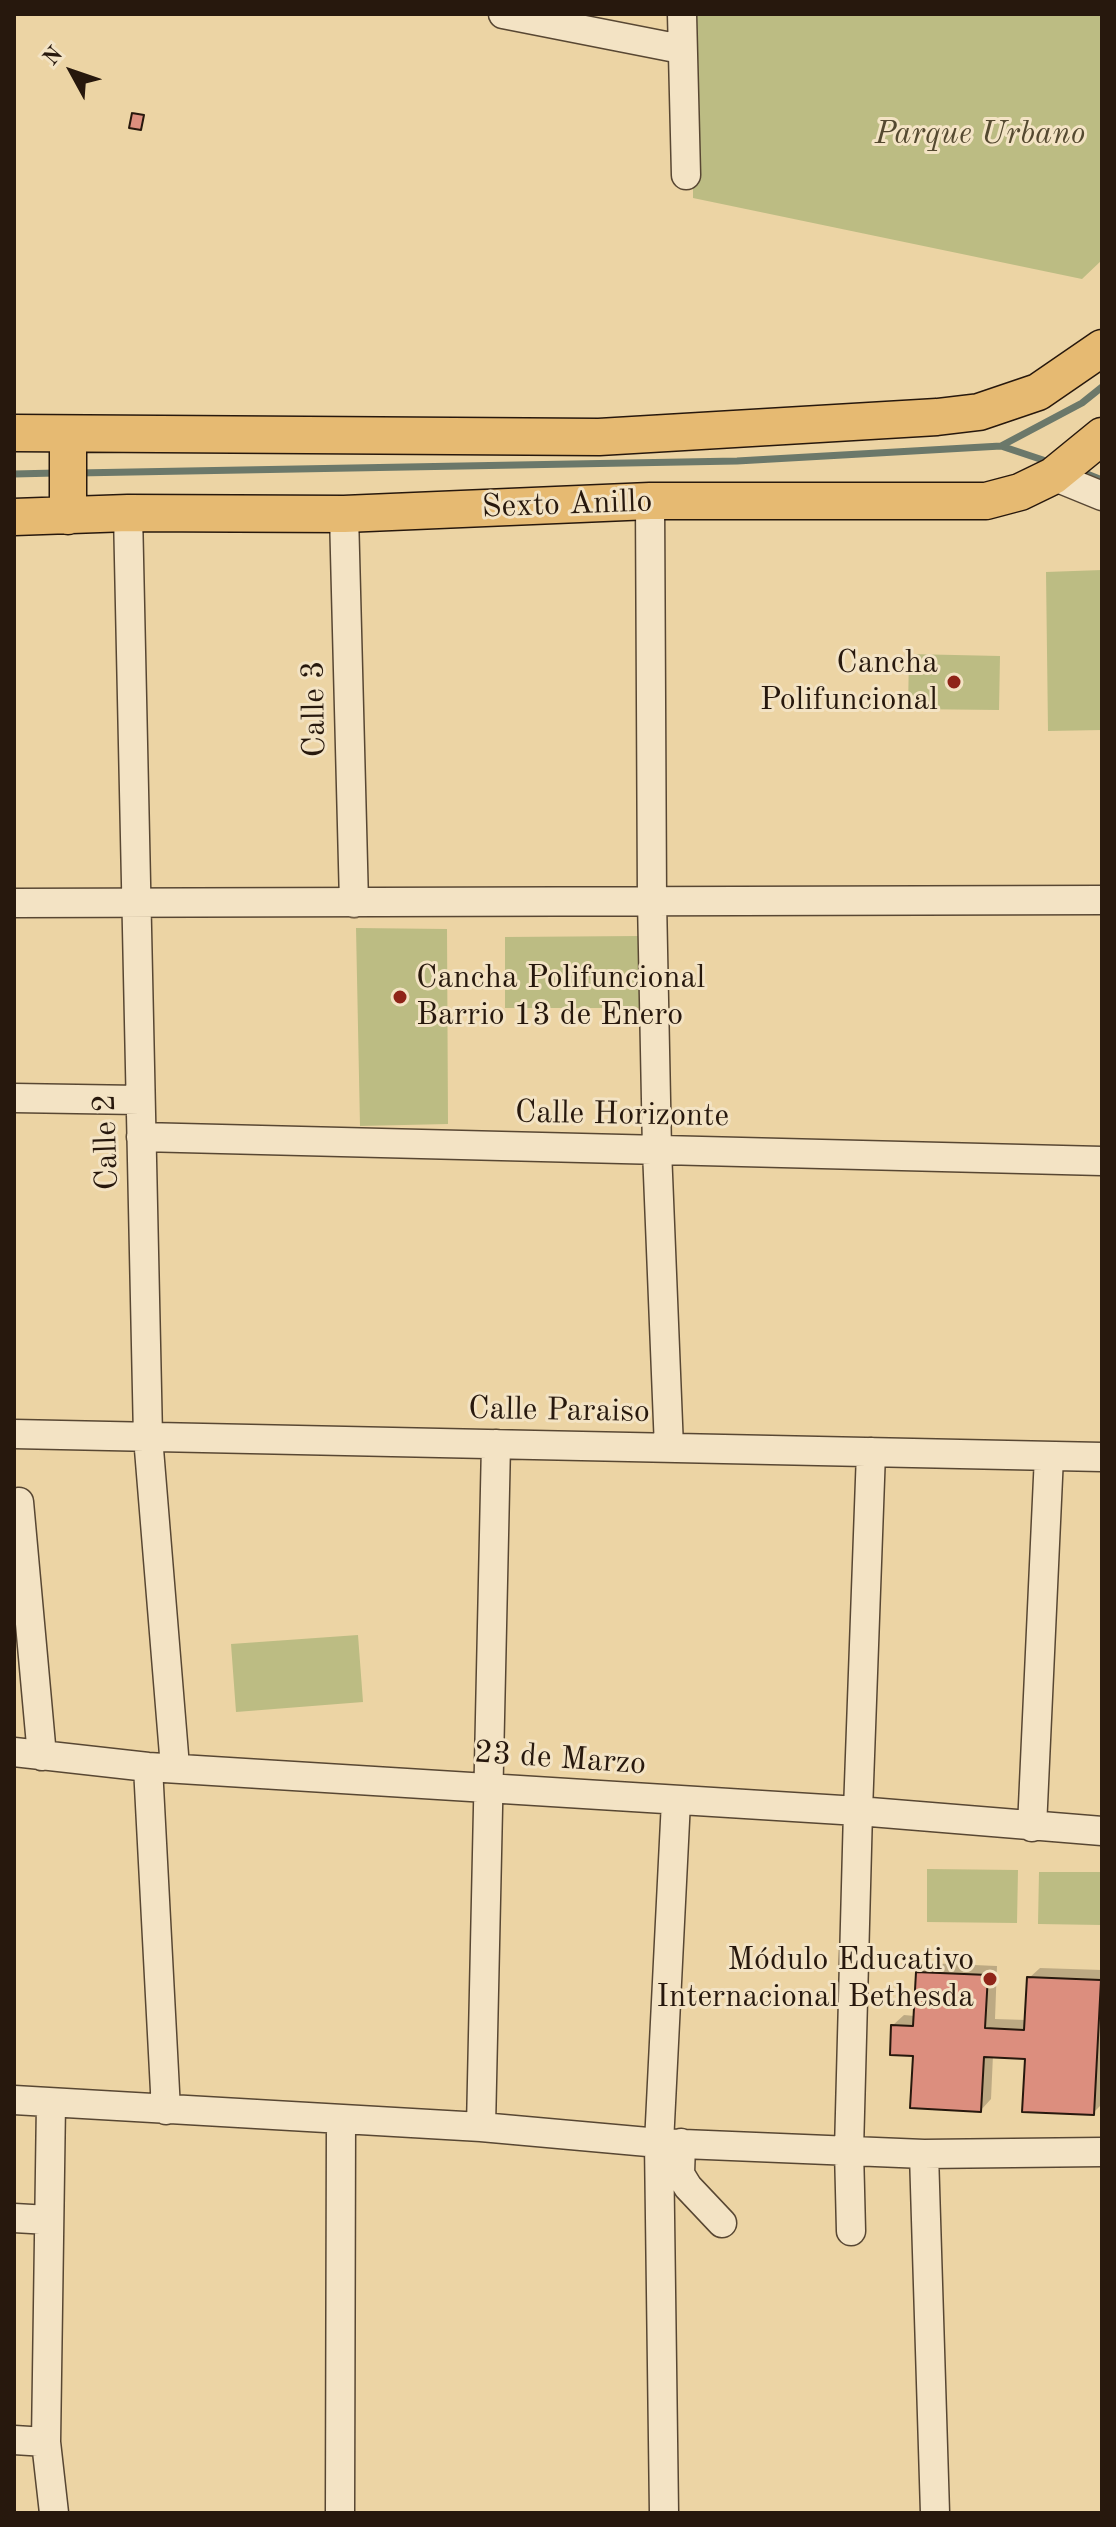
<!DOCTYPE html>
<meta charset="utf-8">
<style>
body{margin:0}
#map{position:relative;width:1116px;height:2527px;overflow:hidden;background:#ecd4a4;font-family:"Old Standard TT",serif}
canvas{display:block}
.frame{position:absolute;inset:0;border:16px solid #27180d;pointer-events:none}
.north{position:absolute;left:32px;top:32px;width:80px;height:80px;-webkit-text-stroke:6px #f3e3c4;paint-order:stroke;rotate:310deg;font-size:22px;font-weight:700;line-height:32px;text-align:center;color:#27180d}
.north::after{content:'';display:block;margin:auto;width:28px;height:36px;background:#27180d;clip-path:polygon(50% 0,100% 100%,50% 72%,0 100%)}
</style>
<div id="map">
<canvas width="1116" height="2527"></canvas>
<div class="frame"></div>
<div class="north">N</div>
</div>
<script>
const g = document.querySelector('canvas').getContext('2d');
g.lineJoin = 'round';
function fill(path, color) { g.fillStyle = color; g.fill(path, 'evenodd'); }
const toPath = rows => new Path2D(rows.map(r => 'M' + r).join(''));
function strokePath(path, color, width, dash) { g.strokeStyle = color; g.lineWidth = width; g.lineCap = dash ? 'butt' : 'round'; g.setLineDash(dash || []); g.stroke(path); }
function drawText(font, color, halo, rows, align = 'center') {
  g.font = font + ' "Old Standard TT",serif'; g.lineWidth = 6; g.setLineDash([]); g.textBaseline = 'middle'; g.strokeStyle = halo; g.fillStyle = color; for (const [text, x, y, turn = 0] of rows) {
    g.save(); g.translate(x, y); g.rotate((+turn || 0) * Math.PI / 180); g.textAlign = isNaN(turn) ? turn : align; if (halo) g.strokeText(text, 0, 0); g.fillText(text, 0, 0); g.restore();
  }
}
fill(toPath([
 [693,14,1102,14,1102,260,1082,279,693,198],
 [1102,570,1102,730,1048,731,1046,572],
 [909,654,1000,656,999,710,908,709],
 [356,928,447,929,448,1124,360,1126],
 [639,936,639,1008,505,1008,505,937],
 [358,1635,363,1702,236,1712,231,1644],
 [927,1869,1018,1870,1017,1923,927,1922],
 [1039,1872,1102,1872,1102,1925,1038,1924]
]), '#bcbc83');
fill(toPath([
 [928,1963,997,1966,995,2019,1027,2020,1029,1978,1040,1968,1102,1970,1102,2104,1093,2113,1027,2057,993,2055,991,2099,981,2110,915,2055,893,2025,904,2015,915,2016,918,1973]
]), '#0003');
strokePath(toPath([
 [1001,446,1043,460],
 [77,473,737,461,1001,446,1082,403,1102,387],
 [14,474,56,473],
 [1087,474,1102,480]
]), '#6b786a', 7);
const building = toPath([
 [132,113,144,115,141,130,129,128,132,113],
 [916,1972,988,1975,985,2028,1024,2030,1027,1977,1101,1980,1094,2115,1022,2112,1025,2059,984,2057,981,2112,910,2108,913,2056,890,2055,891,2025,913,2026,916,1972]
]);
fill(building, '#dc8e7e');
strokePath(building, '#27180d', 2);
const minor = toPath([
 [503,14,681,49],
 [682,14,686,175],
 [1053,476,1102,496],
 [650,501,652,900,657,1150,669,1448],
 [128,513,148,1437,175,1767],
 [344,514,354,903],
 [14,903,1102,900],
 [14,1098,139,1100],
 [141,1137,1102,1161],
 [14,1434,1102,1457],
 [19,1502,42,1756],
 [14,1752,148,1767,858,1811,1102,1831],
 [148,1767,166,2110],
 [1032,1827,1049,1456],
 [14,2100,481,2127,659,2143,924,2154,1102,2152],
 [51,2103,46,2442,54,2513],
 [481,2127,496,1444],
 [681,2143,680,2174,688,2187,722,2223],
 [924,2154,935,2513],
 [14,2218,49,2220],
 [851,2231,849,2150,858,1811,871,1452],
 [14,2440,46,2442],
 [340,2513,341,2121],
 [664,2513,659,2143,676,1801]
]);
const major = toPath([
 [14,433,599,437,937,417,979,412,1038,392,1102,348],
 [68,434,68,516],
 [14,517,128,513,344,514,650,501,986,501,1020,492,1053,476,1102,436]
]);
strokePath(minor, '#584733', 31);
strokePath(major, '#27180d', 39);
strokePath(minor, '#f3e3c4', 28);
strokePath(major, '#e6ba72', 36);
for (const [x, y, r, color] of [
 [954,682,8,"#8f2418"],
 [400,997,8,"#8f2418"],
 [990,1979,8,"#8f2418"]
]) { const dot = new Path2D(); dot.arc(x, y, r, 0, 2 * Math.PI); g.fillStyle = color; g.fill(dot); strokePath(dot, '#f3e3c4', 3); }
drawText('italic 32px', '#544930', '#f3e3c4', [
 ["Parque Urbano",980,135]
]);
drawText('32px', '#27180d', '#f3e3c4', [
 ["Sexto Anillo",567,505,-2],
 ["Calle 3",315,709,-91],
 ["Calle Horizonte",622,1115,1],
 ["Calle 2",107,1142,-92],
 ["Calle Paraiso",559,1411,1],
 ["23 de Marzo",560,1759,4]
]);
drawText('32px', '#27180d', '#f3e3c4', [
 ["Cancha",938,664],
 ["Polifuncional",938,701],
 ["Cancha Polifuncional",416,979,"left"],
 ["Barrio 13 de Enero",416,1016,"left"],
 ["Módulo Educativo",974,1961],
 ["Internacional Bethesda",974,1998]
], 'right');
</script>
